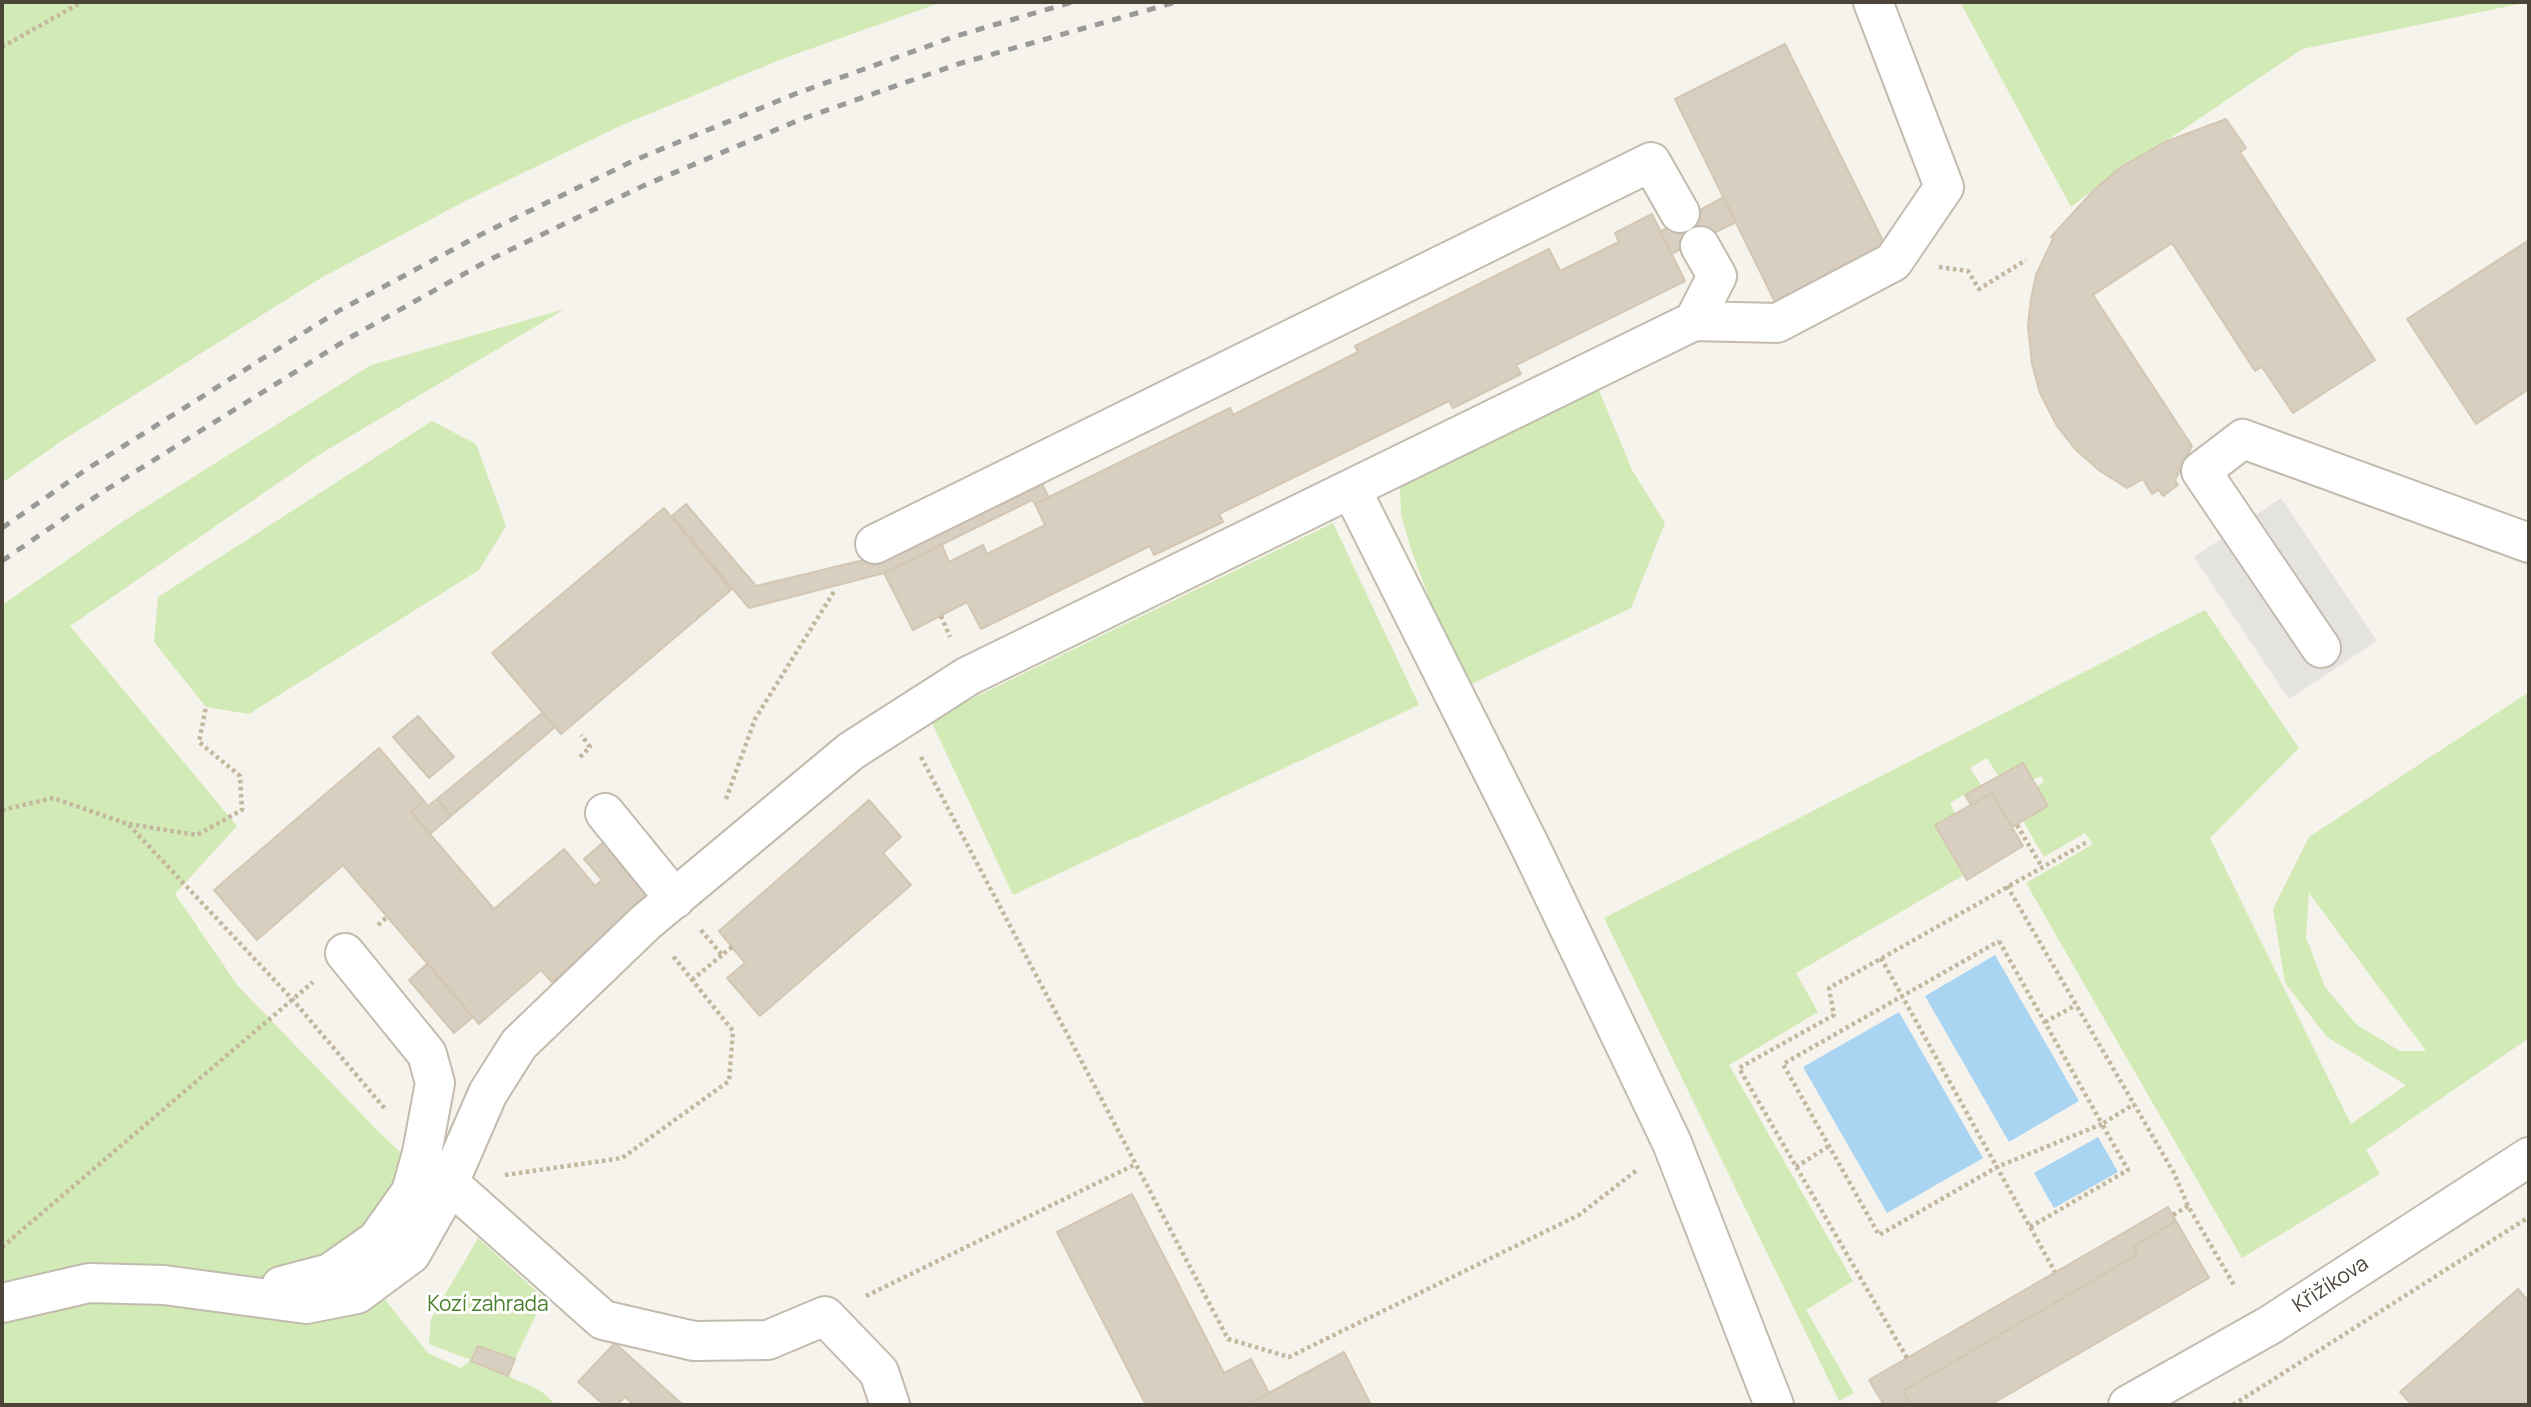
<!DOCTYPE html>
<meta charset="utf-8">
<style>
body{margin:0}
#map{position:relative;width:2531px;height:1407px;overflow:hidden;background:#f6f3ec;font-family:Manrope,sans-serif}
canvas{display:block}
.frame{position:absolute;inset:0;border:4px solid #4b4439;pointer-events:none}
</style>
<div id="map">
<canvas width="2531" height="1407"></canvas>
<div class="frame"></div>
</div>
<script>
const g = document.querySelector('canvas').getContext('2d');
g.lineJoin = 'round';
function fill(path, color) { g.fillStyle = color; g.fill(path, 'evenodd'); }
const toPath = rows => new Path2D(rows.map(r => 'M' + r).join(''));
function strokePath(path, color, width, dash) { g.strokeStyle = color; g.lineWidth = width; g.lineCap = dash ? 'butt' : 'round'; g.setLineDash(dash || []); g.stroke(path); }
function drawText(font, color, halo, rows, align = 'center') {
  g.font = font + ' Manrope,sans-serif'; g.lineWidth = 6; g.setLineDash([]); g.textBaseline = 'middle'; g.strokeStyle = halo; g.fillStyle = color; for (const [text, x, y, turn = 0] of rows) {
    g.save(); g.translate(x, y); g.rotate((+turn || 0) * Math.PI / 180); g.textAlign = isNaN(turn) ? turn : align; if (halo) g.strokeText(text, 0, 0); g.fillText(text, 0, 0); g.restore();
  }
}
fill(toPath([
 [2,2,942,2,782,59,620,126,465,201,321,278,66,438,2,483],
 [1960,2,2529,2,2302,49,2160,145,2130,161,2071,207],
 [565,309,322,453,70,626,237,826,175,894,238,986,376,1129,455,1205,377,1290,428,1353,461,1368,471,1360,429,1344,431,1319,478,1238,544,1298,515,1359,478,1346,472,1360,541,1391,556,1405,2,1405,2,605,122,522,371,365],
 [1598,388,1632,470,1665,523,1631,608,1463,688,1413,555,1401,516,1400,487],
 [432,421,476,444,506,526,479,570,249,714,206,707,154,642,158,597],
 [1333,523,1419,705,1013,895,930,719],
 [2205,610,2299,748,2210,838,2351,1124,2406,1085,2327,1037,2285,983,2273,909,2309,837,2529,692,2529,1038,2366,1150,2380,1174,2242,1258,2026,883,2093,844,2085,833,2044,857,2023,821,2048,806,2037,786,2044,782,2041,776,2033,780,2023,763,1999,777,1987,758,1970,768,1981,785,1950,803,1955,814,1936,825,1964,875,1796,973,1818,1012,1729,1065,1853,1281,1806,1310,1854,1393,1839,1401,1604,918],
 [2309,893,2426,1051,2400,1051,2357,1025,2325,987,2306,937]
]), '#d2eab5');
fill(toPath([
 [2281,498,2377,641,2289,699,2194,557]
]), '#e5e3e0');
fill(toPath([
 [1995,955,2079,1101,2009,1142,1925,996],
 [1899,1012,1983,1158,1887,1213,1803,1067],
 [2098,1137,2118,1172,2054,1208,2034,1173]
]), '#a9d4f2');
const building = toPath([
 [1785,44,1886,247,1775,302,1675,99,1785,44],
 [2226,119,2246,148,2240,152,2375,360,2293,413,2262,367,2255,371,2172,243,2093,295,2192,446,2175,480,2178,485,2163,496,2159,490,2152,494,2143,479,2127,488,2100,471,2075,449,2057,426,2040,393,2032,364,2028,326,2031,299,2036,275,2053,239,2051,237,2094,190,2121,167,2165,142,2226,119],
 [1724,197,1736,222,1671,254,1660,232,1724,197],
 [1652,214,1685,281,1516,365,1521,374,1453,408,1449,401,1219,514,1223,522,1154,555,1150,546,981,629,967,602,913,630,884,573,942,545,949,562,983,545,987,554,1045,525,1035,504,1230,408,1233,415,1358,352,1355,346,1549,249,1560,271,1619,242,1615,233,1652,214],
 [2529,240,2529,389,2476,424,2407,319,2529,240],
 [1038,476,1049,498,1035,504,1032,500,884,573,749,608,672,516,686,504,756,586,876,557,1038,476],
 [664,508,731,590,561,734,492,653,664,508],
 [543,712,555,727,451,816,437,799,543,712],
 [418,716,454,757,429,778,393,737,418,716],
 [379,748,424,801,411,812,494,909,564,849,595,886,602,880,584,859,606,840,653,894,552,982,541,970,479,1024,343,865,257,940,214,890,379,748],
 [2023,763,2048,806,2012,827,1992,793,1971,805,1965,795,2023,763],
 [1992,793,2023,846,1967,880,1935,825,1992,793],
 [437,799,451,816,430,834,411,812,424,801,428,806,437,799],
 [869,800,901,837,883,853,911,885,760,1016,727,978,745,963,719,931,869,800],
 [428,963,473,1017,454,1033,409,980,428,963],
 [1132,1194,1224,1373,1251,1359,1269,1393,1247,1405,1146,1405,1057,1232,1132,1194],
 [2168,1207,2176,1221,2133,1247,2137,1255,1903,1391,1911,1405,1884,1405,1869,1380,2168,1207],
 [2176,1221,2209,1278,1990,1405,1911,1405,1903,1391,2137,1255,2133,1247,2176,1221],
 [2518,1289,2529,1302,2529,1405,2412,1405,2400,1392,2518,1289],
 [615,1343,683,1405,634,1405,625,1397,617,1405,604,1405,578,1382,615,1343],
 [478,1346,515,1359,508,1376,471,1361,478,1346],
 [1344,1352,1371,1405,1247,1405,1269,1393,1344,1352]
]);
fill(building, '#d8cfc1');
strokePath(building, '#d3c7b4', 2);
const minor = toPath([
 [1694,321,1717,276,1700,246],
 [1351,489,1530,846,1672,1143,1774,1405],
 [875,544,1651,162,1680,213],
 [2321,648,2201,471,2243,439,2529,543],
 [605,813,675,899],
 [449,1183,603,1320,694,1341,768,1340,825,1316,879,1372,890,1405],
 [281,1286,330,1273,377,1240,411,1192,422,1153,435,1083,427,1054,345,953],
 [2,1303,89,1283,164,1285,306,1304,357,1294,411,1254,441,1201,488,1093,519,1044,646,922,851,751,968,676,1694,321,1777,323,1893,262,1944,187,1873,2],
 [2128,1405,2270,1325,2529,1157]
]);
strokePath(minor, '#c2bbae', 42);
strokePath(toPath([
 [2,47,82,2],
 [1939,267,1968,271,1979,289,2026,260],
 [941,616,950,637],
 [580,757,590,747,581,735],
 [921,757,1228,1339,1289,1357,1579,1215,1637,1170],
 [726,799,755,719,835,590],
 [2,810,53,798,128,824,293,1000,386,1110],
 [129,824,197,835,242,810,240,776,199,742,206,707],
 [2017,825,2042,867],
 [2007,886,2174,1173,2188,1206,2234,1285],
 [378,925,388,916],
 [701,930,722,955,732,947],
 [1999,941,2102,1124,1997,1167,1879,1235,1783,1064,1999,941],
 [1881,958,2055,1272],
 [692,980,722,955],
 [2045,1022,2076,1005],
 [1796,1167,1829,1146],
 [505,1175,622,1158,729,1081,733,1031,673,956],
 [2173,1215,2188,1206],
 [2030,1227,2128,1170,2102,1124,2134,1104],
 [2,1247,313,982],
 [866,1296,1136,1164],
 [1907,1358,1739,1068,1834,1015,1829,988,2087,842],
 [2233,1405,2529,1217]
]), '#c4b79f', 4.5, [3.5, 3.5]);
strokePath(minor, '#fff', 38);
strokePath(toPath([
 [2,528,87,469,340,310,482,234,635,160,795,94,956,36,1073,2],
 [2,561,101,493,351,337,489,260,645,185,799,120,958,64,1176,2]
]), '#9a9a9a', 5, [9, 9]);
drawText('21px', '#4b4439', '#fff', [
 ["Křižíkova",2331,1285,-33]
]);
drawText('21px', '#4a7f2a', '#fff', [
 ["Kozí zahrada",488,1305]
]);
</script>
